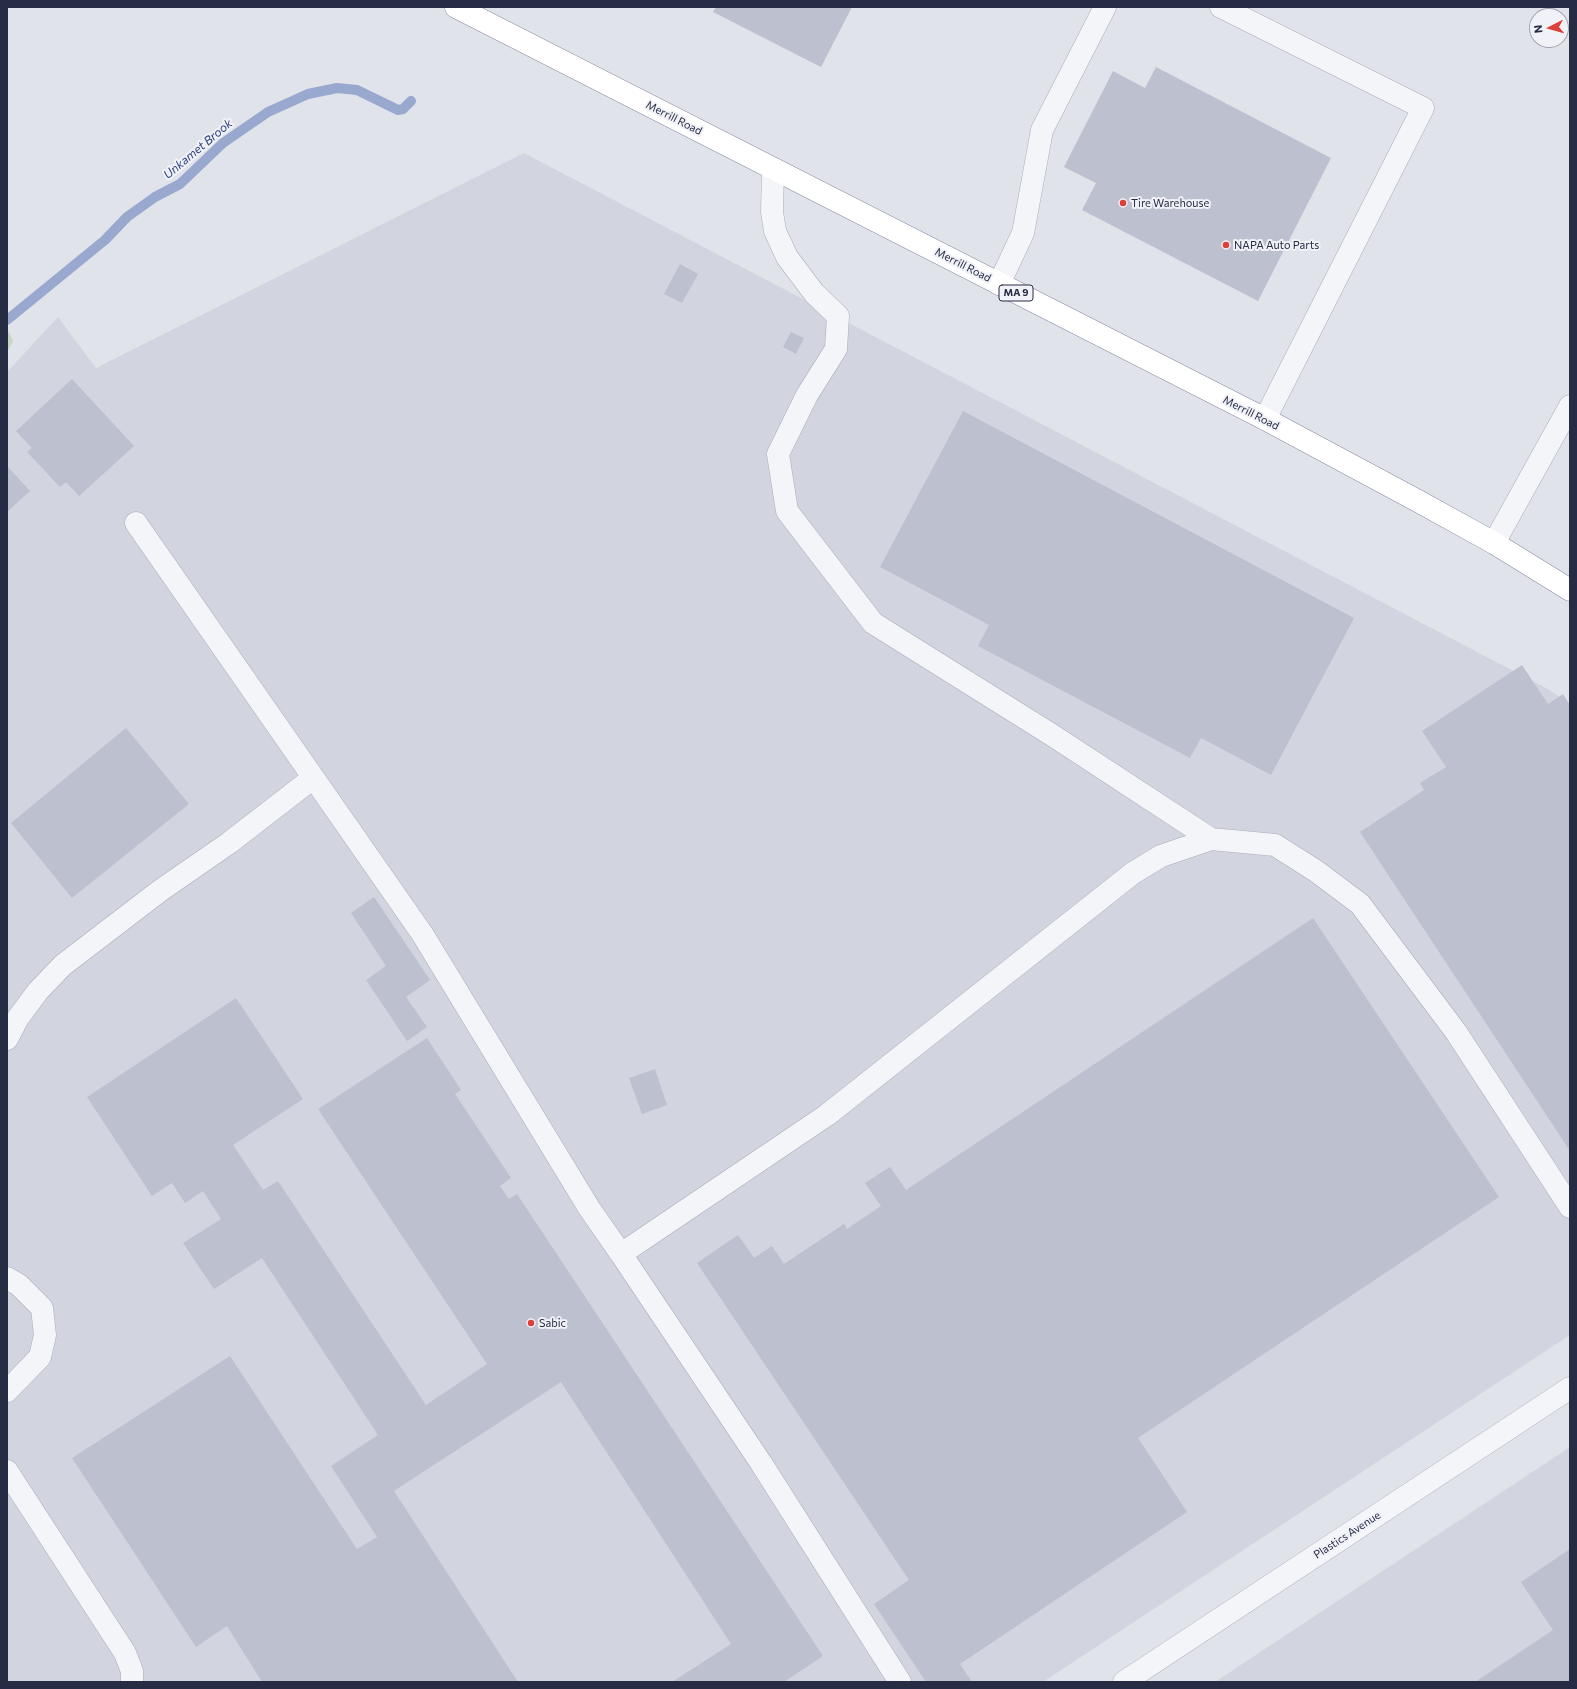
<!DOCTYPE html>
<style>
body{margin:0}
#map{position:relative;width:1577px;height:1689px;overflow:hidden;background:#e1e3eb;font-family:Commissioner,sans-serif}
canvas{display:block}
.frame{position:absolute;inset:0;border:8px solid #272c45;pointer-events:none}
.north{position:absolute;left:1529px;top:8px;width:40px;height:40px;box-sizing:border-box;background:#f1f2f8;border:1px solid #a0a3b0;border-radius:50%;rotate:264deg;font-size:11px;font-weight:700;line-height:16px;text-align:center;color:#272c45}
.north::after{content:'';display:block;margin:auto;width:14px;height:18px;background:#dd3f39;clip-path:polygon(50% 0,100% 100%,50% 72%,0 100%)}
</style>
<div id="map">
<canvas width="1577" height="1689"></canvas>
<div class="frame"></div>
<div class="north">N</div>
</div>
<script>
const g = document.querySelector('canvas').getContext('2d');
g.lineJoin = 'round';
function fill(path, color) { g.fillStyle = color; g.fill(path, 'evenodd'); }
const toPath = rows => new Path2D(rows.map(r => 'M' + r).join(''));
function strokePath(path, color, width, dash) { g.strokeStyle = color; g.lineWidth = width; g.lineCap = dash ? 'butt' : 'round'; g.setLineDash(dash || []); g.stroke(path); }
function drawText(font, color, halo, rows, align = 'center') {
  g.font = font + ' Commissioner,sans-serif'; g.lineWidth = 4; g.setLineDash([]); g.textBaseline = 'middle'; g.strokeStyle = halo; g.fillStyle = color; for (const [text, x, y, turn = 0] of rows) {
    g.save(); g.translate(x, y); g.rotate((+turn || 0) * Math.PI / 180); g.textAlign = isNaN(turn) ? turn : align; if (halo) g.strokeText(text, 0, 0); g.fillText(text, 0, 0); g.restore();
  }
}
fill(toPath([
 [524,153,1548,689,1570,704,1570,1335,1043,1682,7,1682,7,372,58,317,96,368],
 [1570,1447,1570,1682,1215,1682]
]), '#d2d5e0');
fill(toPath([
 [7,329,13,341,7,352]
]), '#c2d6c1');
strokePath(toPath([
 [7,320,105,240,127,217,155,197,180,184,223,143,268,112,308,94,337,88,357,90,398,110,403,109,411,101]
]), '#98a8cf', 10);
fill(toPath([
 [716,7,852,7,821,67,713,12],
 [1156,67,1331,158,1258,301,1082,210,1096,183,1064,167,1113,71,1145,88],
 [680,264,698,274,682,303,664,294],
 [791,332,804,338,796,354,783,347],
 [72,379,134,446,79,496,66,482,60,487,27,452,32,448,16,431],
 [963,411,1354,618,1271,775,1201,738,1190,758,978,646,989,625,880,567],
 [7,466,30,491,7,512],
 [1522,665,1548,704,1563,694,1570,705,1570,1151,1360,832,1424,790,1420,783,1446,767,1422,731],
 [126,728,189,804,72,898,11,823],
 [374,897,430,980,406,997,427,1027,407,1041,366,980,386,966,351,913],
 [1313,918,1499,1197,1138,1438,1187,1512,960,1664,972,1682,926,1682,874,1604,909,1580,697,1263,738,1235,754,1258,772,1246,784,1264,844,1224,847,1229,881,1206,865,1183,890,1167,906,1190],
 [236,998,303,1099,233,1145,263,1190,278,1181,426,1405,487,1364,318,1109,427,1038,461,1090,455,1094,511,1178,500,1186,509,1199,517,1194,823,1656,784,1682,672,1682,731,1644,561,1382,394,1491,518,1682,262,1682,227,1626,196,1647,72,1458,230,1356,357,1549,377,1537,331,1466,378,1435,262,1258,214,1289,183,1243,221,1219,203,1191,185,1203,172,1183,152,1196,87,1097],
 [655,1069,667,1105,642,1114,629,1078],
 [1570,1549,1570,1682,1475,1682,1553,1630,1521,1582]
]), '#bdc0ce');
const minor = toPath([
 [1221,7,1423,108,1265,419],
 [773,169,772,212,775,231,787,257,814,293,838,316,836,349,807,395,778,454,787,511,873,623,1052,735,1211,839],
 [999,284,1023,233,1042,130,1105,7],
 [136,523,423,935,589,1208,621,1254,827,1115,1133,873,1161,856,1211,839,1275,845,1316,871,1360,904,1456,1032,1570,1207],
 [1494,543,1570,406],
 [7,1039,18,1018,38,991,63,965,161,890,229,843,313,778],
 [621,1254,761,1463,900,1682],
 [7,1278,19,1285,42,1308,45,1335,40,1357,7,1391],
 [7,1471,125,1653,132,1671,132,1682],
 [1124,1682,1570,1388]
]);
const highway = toPath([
 [456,7,1265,419,1418,501,1494,543,1570,590]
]);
strokePath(minor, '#a9acb9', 23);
strokePath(highway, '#868ca3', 23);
strokePath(minor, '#f4f5f9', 22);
strokePath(highway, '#fff', 22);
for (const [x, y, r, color] of [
 [1123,203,4,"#dd3f39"],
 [1226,245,4,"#dd3f39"],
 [531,1323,4,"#dd3f39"]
]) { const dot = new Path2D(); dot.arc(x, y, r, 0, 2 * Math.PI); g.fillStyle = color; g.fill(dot); strokePath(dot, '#f1f2f8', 1.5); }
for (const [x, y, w] of [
 [1016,293,34]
]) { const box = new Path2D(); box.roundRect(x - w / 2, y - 8, w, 16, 3); g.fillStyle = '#f1f2f8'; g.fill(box); strokePath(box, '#272c45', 1); }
drawText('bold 10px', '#272c45', null, [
 ["MA 9",1016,293]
]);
drawText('11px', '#272c45', '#f1f2f8', [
 ["Merrill Road",674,118,27],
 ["Merrill Road",963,265,27],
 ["Merrill Road",1251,413,27],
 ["Plastics Avenue",1347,1535,-33]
]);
drawText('11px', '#272c45', '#f1f2f8', [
 ["Tire Warehouse",1131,203],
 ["NAPA Auto Parts",1234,245],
 ["Sabic",539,1323]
], 'left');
drawText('italic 12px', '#2d417d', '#f1f2f8', [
 ["Unkamet Brook",198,149,-40]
]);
</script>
